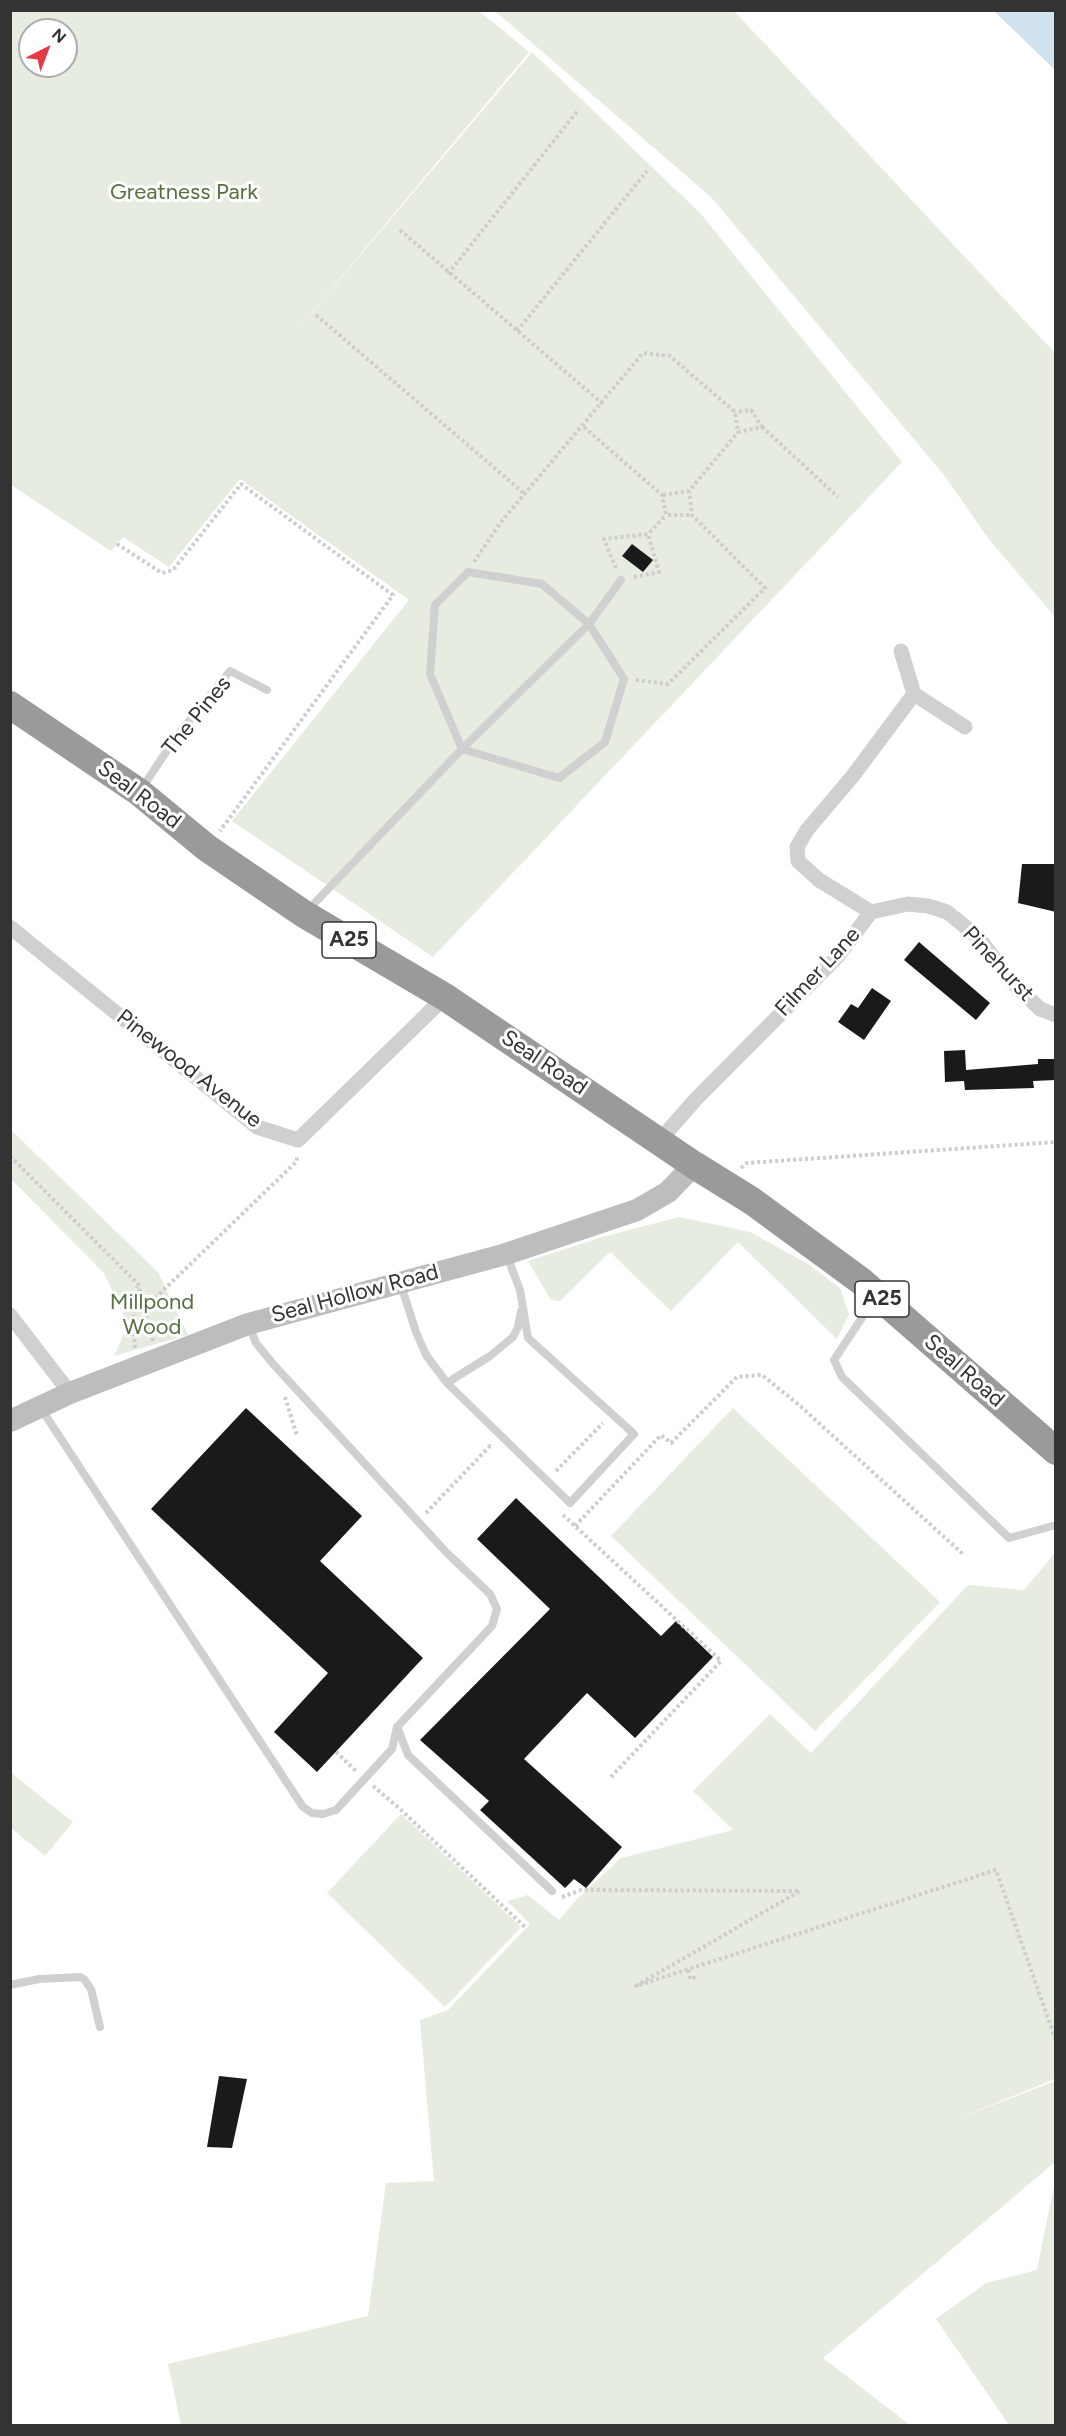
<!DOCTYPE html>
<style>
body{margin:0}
#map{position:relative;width:1066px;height:2436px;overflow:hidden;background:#fff;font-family:Figtree,sans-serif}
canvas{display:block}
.frame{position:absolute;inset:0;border:12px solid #333;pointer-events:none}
.north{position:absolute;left:18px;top:18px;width:60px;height:60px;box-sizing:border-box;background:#fff;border:2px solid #adadad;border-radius:50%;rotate:42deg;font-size:16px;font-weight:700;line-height:24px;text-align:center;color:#333}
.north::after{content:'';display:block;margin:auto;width:21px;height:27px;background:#e63946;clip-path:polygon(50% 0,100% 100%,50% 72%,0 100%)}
</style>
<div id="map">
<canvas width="1066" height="2436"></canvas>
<div class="frame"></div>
<div class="north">N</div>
</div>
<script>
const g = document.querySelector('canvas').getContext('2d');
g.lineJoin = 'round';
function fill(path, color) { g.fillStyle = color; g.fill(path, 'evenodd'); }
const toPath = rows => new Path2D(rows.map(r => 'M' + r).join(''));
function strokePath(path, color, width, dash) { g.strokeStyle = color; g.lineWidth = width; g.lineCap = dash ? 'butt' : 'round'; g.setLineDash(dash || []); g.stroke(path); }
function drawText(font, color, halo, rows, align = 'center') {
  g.font = font + ' Figtree,sans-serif'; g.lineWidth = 6; g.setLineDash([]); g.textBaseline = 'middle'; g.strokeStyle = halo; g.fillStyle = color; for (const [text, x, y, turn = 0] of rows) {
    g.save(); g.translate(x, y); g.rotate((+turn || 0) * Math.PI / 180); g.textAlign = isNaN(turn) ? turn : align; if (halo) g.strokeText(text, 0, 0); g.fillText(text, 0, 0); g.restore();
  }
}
fill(toPath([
 [10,11,479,11,529,52,282,348,532,52,701,214,902,462,433,957,232,821,409,600,240,479,169,567,123,537,111,551,11,485],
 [30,30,66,30,66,66,30,66],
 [495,11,734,11,1055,353,1055,617,988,538,944,475,711,197],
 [10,1129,158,1272,188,1335,114,1356,128,1325,104,1273,11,1179],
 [679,1217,750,1232,808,1264,840,1288,849,1314,837,1339,738,1242,671,1311,610,1252,560,1301,551,1300,528,1261,602,1237],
 [733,1408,940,1602,815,1731,611,1536],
 [1055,1553,1055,2079,949,2122,1055,2081,1055,2162,823,2358,910,2425,181,2425,168,2364,368,2316,386,2183,434,2181,420,2020,448,2010,530,1924,507,1901,528,1895,559,1920,577,1899,621,1858,733,1830,693,1791,770,1714,811,1753,968,1585,1024,1590],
 [10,1772,73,1822,45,1856,11,1828],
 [401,1814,521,1927,445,2007,327,1893],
 [1055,2180,1055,2425,1009,2425,936,2319,986,2283,1037,2270]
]), '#e6ecdf');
fill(toPath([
 [994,11,1055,11,1055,70]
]), '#cfe2ee');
fill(toPath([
 [632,544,653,560,643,572,622,556],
 [1022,864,1056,864,1056,912,1018,903],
 [919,942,990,1003,976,1020,904,960],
 [872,988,891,1001,864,1040,838,1022,851,1004,858,1008],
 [965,1050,966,1070,1038,1064,1038,1059,1056,1059,1056,1080,1033,1081,1034,1088,965,1090,964,1081,945,1082,944,1051],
 [246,1408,362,1516,320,1561,423,1658,317,1772,274,1732,328,1673,151,1509],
 [516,1498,661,1636,676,1621,713,1657,635,1738,587,1693,524,1759,622,1847,586,1888,574,1879,565,1888,480,1810,489,1801,420,1740,550,1609,477,1539],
 [219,2076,247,2079,232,2148,207,2147]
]), '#1a1a1a');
strokePath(toPath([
 [400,230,603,404],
 [448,274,579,109],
 [316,315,526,495],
 [517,331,647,171],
 [584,427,662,495,666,515,692,515],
 [762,427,838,497],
 [663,495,689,491,738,432],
 [117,544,162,573,173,570,241,484,393,595,220,831],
 [474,562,501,522,643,353,670,356,735,412,738,432,762,427,751,410,735,412],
 [616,568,604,539,648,534,666,515],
 [634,577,659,572,648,534],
 [636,680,668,684,765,588,692,515,689,491],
 [10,1156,138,1284,145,1308],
 [741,1168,747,1163,1056,1142],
 [153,1341,145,1308,297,1161,297,1156],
 [135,1348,133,1320,137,1287],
 [285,1397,297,1436],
 [556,1471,603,1423],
 [426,1513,490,1446,492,1448],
 [563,1515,721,1661,611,1777],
 [575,1526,661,1435,671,1443,737,1377,762,1375,799,1405,964,1555],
 [336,1752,356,1771],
 [373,1786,399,1808,526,1928],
 [562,1897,581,1890,800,1891,636,1986,996,1870,1056,2041],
 [688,1970,690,1979,696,1977]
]), '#cdcdcd', 4, [3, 3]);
strokePath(toPath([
 [468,572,542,584,589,624,462,749,430,674,435,605,468,572],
 [142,788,176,737,230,671,267,690],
 [307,911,462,749,559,778,605,742,624,679,589,624,621,580],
 [401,1285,416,1332,426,1355,447,1383,570,1503,634,1434,528,1338,520,1290,507,1256],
 [875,1298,834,1360,842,1377,1009,1538,1056,1525],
 [447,1383,490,1356,513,1337,518,1327,521,1311],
 [42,1410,303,1807,312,1813,323,1814,336,1810,392,1749,397,1727,492,1626,497,1609,490,1594,446,1552,274,1365,256,1343,249,1325],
 [398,1729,408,1755,552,1891],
 [10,1985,39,1979,80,1977,84,1979,91,1989,100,2027]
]), '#d0d0d0', 8);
strokePath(toPath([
 [901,651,914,694,965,727],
 [871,912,908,904,928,906,947,912,978,937,1011,981,1040,1009,1056,1015],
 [10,927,257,1127,298,1140,445,997],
 [659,1141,696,1099,838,956,871,912,819,880,798,861,797,847,807,830,852,777,914,694],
 [10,1315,70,1393]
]), '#d0d0d0', 15);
strokePath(toPath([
 [10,1421,70,1393,248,1324,506,1254,637,1210,668,1192,694,1165]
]), '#bdbdbd', 22);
strokePath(toPath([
 [10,705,139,792,207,848,304,914,445,997,694,1165,752,1201,861,1281,1056,1451]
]), '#9a9a9a', 28);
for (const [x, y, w] of [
 [349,940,54],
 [882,1299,54]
]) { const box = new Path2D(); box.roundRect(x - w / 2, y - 18, w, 36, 4.5); g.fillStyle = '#fff'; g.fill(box); strokePath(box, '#333', 1.5); }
drawText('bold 21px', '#333', null, [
 ["A25",349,940],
 ["A25",882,1299]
]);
drawText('22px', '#56703f', '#fff', [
 ["Greatness Park",184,193],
 ["Millpond",152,1303],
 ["Wood",152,1328]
]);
drawText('22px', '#333', '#fff', [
 ["The Pines",197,716,-51],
 ["Seal Road",139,795,37],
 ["Pinehurst",998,964,47],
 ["Filmer Lane",818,972,-47],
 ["Seal Road",544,1063,34],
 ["Pinewood Avenue",189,1069,38],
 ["Seal Hollow Road",355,1294,-15],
 ["Seal Road",964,1371,41]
]);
</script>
